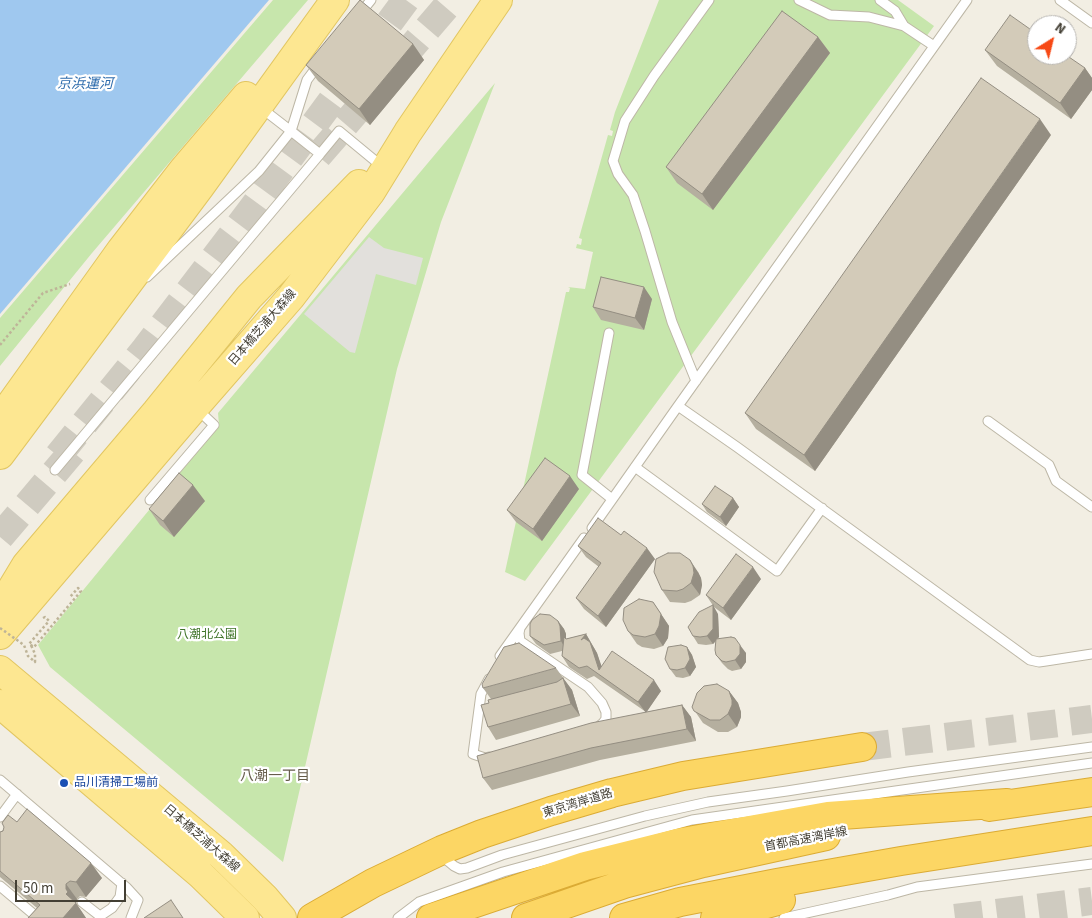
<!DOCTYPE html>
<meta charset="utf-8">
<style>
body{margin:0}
#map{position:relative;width:1092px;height:918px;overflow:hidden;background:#f2eee3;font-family:"Source Sans 3",sans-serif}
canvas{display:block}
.north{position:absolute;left:1027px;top:15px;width:50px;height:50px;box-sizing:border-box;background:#fff;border:1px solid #b4b2ae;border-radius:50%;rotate:36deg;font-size:14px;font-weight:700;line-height:20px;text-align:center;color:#433f34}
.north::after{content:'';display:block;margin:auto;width:18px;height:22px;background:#f74915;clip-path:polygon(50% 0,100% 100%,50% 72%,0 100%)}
.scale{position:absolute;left:15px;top:880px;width:111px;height:22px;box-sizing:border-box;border:2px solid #433f34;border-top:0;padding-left:6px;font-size:15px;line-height:18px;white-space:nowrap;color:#433f34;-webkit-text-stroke:4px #fff;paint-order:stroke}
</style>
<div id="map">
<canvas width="1092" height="918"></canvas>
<div class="north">N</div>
<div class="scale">50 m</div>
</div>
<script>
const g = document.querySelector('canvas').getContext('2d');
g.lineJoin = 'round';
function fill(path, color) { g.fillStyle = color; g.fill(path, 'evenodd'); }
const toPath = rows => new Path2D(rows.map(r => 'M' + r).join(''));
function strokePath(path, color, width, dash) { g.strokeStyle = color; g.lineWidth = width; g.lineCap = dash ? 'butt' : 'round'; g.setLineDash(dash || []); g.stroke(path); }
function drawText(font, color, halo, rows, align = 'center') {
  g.font = font + ' "Source Sans 3","Noto Sans JP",sans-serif'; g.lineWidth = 4.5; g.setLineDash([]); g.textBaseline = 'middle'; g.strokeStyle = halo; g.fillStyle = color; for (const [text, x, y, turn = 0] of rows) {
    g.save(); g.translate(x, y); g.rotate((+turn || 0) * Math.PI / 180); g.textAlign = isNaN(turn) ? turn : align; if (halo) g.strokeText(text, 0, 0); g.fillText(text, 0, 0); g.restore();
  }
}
fill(toPath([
 [273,0,308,0,92,253,0,366,0,318],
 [659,0,898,0,934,26,525,581,505,572,566,292,569,292,570,288,568,287,585,289,593,252,576,248,577,244,581,245,582,239,579,238,608,135,612,136,613,131,610,130,615,112],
 [495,83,441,222,397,369,283,862,50,667,38,645,219,425,218,413]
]), '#c7e6ac');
fill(toPath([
 [369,237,384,248,423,258,416,285,376,274,355,353,350,352,304,314]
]), '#e2e0dc');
fill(toPath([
 [0,0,269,0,0,314]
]), '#9fc8ef');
strokePath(toPath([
 [318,156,452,0],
 [58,456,145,349,251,210,406,0],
 [0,537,78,445],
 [862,747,1092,719],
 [955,918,1092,901]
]), '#cfcbc0', 28, [28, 14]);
const lane = toPath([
 [799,0,830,15,869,17,904,26,934,46],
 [880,0,895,11,904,26],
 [967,0,678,406,737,447,1030,660,1039,662,1046,661,1092,654],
 [1060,0,1092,23],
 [359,15,371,0],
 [320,154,339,131,379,164],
 [147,277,259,171,291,131,260,107],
 [609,333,582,475,612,499],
 [696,381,672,322,645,231,633,195,618,174,613,161,625,121,654,76,709,0],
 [988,421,1049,465,1056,481,1092,507],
 [635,467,777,571,822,508],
 [55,470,320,154,291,131,307,80,319,64],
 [150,500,214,425,197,409],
 [592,528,678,406],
 [520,628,519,633,520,641,588,687,602,703,606,712,606,719,603,723,598,727],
 [500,656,584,538],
 [489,757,485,758,473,754,481,694,489,679],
 [0,780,127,888,138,900,131,918],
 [0,817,17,794],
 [443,852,448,861,454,866,460,869,467,868,502,855,645,816,708,802,787,791,908,772,1092,747],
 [0,886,38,918],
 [82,902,100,916,112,908,120,897,122,883],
 [398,918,419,902,503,872,692,820,1092,763],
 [784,918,888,895,917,887,1092,864]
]);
const primary = toPath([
 [0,419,121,250,183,170,246,96],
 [0,455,200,187,335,0],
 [0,608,26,565,156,412,249,297,359,184],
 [0,635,195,407,291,297,371,192,408,132,498,0],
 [0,670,221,855,265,898,282,918],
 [0,704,200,874,245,918]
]);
const highway = toPath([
 [989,807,1092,792],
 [312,918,373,883,442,850,482,834,551,811,612,793,683,776,862,747],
 [431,918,585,866,677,843,828,816,1007,803],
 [526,918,624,884,703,863,826,836],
 [624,918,680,902,777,883,901,861,1092,831],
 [715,918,781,900]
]);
strokePath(lane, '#bdb7a6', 11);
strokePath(primary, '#e2c661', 30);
strokePath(highway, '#dbab34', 30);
strokePath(toPath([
 [0,345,43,293,70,284],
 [43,618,45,617,49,621,29,644,34,647,81,591,78,588,70,597]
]), '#beb498', 2.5, [2.5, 2.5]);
strokePath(lane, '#fff', 9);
strokePath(primary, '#fde791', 28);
strokePath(highway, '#fcd664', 28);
strokePath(toPath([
 [0,628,24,645,28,656,35,662,35,654,31,645]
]), '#beb498', 2.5, [2.5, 2.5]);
fill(toPath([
 [818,37,830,53,713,210,677,183,666,167],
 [413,44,424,60,370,125,318,81,306,65],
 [985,50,1085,68,1092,78,1092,90,1071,119,997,66],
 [1051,135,815,471,756,429,745,413],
 [652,299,644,330,601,320,593,307],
 [579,489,542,541,516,522,507,510],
 [733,498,739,507,726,526,707,512,702,504],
 [205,501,174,537,160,525,149,509],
 [578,546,655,559,606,627,584,609,576,598,599,567,586,557],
 [698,572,701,578,702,585,700,595,691,601,685,603,670,602,662,590],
 [761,579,731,620,714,607,706,595],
 [653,602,669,626,668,638,663,646,654,649,642,647,637,644,628,631],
 [718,614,719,637,717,639,746,653,746,662,741,669,732,671,728,669,722,663,716,655,716,641,713,644,706,645,698,644,693,636],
 [558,621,564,629,566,634,566,639,586,634,597,653,601,666,661,691,646,712,682,705,691,717,696,741,600,760,492,790,483,778,646,712,594,676,587,679,569,667,562,656,562,651,550,654,536,644,530,636],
 [687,647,692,655,696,667,690,676,683,678,676,677,670,669],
 [556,668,572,690,580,716,496,740,488,727,489,703,491,699,483,688],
 [729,691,738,703,741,712,741,717,737,727,728,732,718,732,703,723,692,707],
 [17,822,102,878,86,897,80,896,77,899,76,903,86,918,28,918,37,908,0,877,0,832]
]), '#b5af9f');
fill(toPath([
 [818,37,830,53,713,210,702,194],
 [413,44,424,60,370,125,359,109],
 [1085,68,1092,78,1092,90,1071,119,1060,103],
 [1040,119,1051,135,815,471,804,455],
 [644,287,652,299,644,330,635,318],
 [570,476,579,489,542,541,533,529],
 [193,485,205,501,174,537,163,521],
 [733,498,739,507,726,526,720,517],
 [647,548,655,559,606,627,598,616],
 [690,560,698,572,701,578,702,585,700,595,691,583],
 [753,567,761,579,731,620,723,608],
 [653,602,669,626,668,638,663,646,655,634],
 [713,605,718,614,719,637,713,644,707,636],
 [558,621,564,629,566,634,566,650,561,641],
 [586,634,597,653,606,679,599,670,581,640],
 [740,645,746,653,746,662,741,669,735,660],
 [687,647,692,655,696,667,690,676,685,668],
 [563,678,572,690,580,716,571,704],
 [654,680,661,691,646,713,638,702],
 [729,691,738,703,741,712,741,717,737,727,728,714],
 [682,705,691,717,696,741,687,729],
 [91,863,102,878,86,897,76,882],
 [66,884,77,899,76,903,86,918,63,918,66,894]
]), '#948e82');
const building = toPath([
 [360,0,413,44,359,109,306,65,360,0],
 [782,11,818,37,702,194,666,167,782,11],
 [1010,15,1037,34,1037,55,1066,55,1085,68,1060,103,985,50,1010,15],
 [981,78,1040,119,804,455,745,413,981,78],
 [601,277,644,287,635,318,593,307,601,277],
 [545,458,570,476,533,529,507,510,545,458],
 [179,473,193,485,163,521,149,509,179,473],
 [715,486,733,498,720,517,702,504,715,486],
 [598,518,621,535,624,531,647,548,598,616,576,598,601,563,578,546,598,518],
 [668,553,680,553,690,560,693,566,694,573,691,583,683,589,677,591,662,590,654,572,656,559,668,553],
 [736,554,753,567,723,608,706,595,736,554],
 [639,599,653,602,661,614,659,626,655,634,645,637,633,635,628,631,623,620,624,608,639,599],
 [713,605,713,629,707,636,700,637,693,636,688,627,699,612,713,605],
 [540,614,550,615,558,621,560,626,561,641,544,645,530,636,530,624,532,620,540,614],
 [586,634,581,640,584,638,590,642,599,670,612,651,654,680,638,702,587,666,579,668,562,656,564,637,566,639,586,634],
 [731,637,735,638,740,645,740,654,735,660,726,662,722,661,716,655,715,650,716,639,731,637],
 [519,643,556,668,483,688,482,684,504,647,519,643],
 [681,645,687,647,690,659,685,668,677,670,670,669,665,659,668,647,681,645],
 [563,678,571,704,488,727,481,705,489,703,488,700,557,682,563,678],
 [717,684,729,691,732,700,732,705,728,714,720,720,710,720,694,711,692,707,697,693,704,686,717,684],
 [682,705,687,729,591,748,483,778,477,756,591,723,682,705],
 [27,809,91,863,76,882,70,881,66,884,66,889,68,892,66,894,76,903,63,918,28,918,40,905,0,871,0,832,3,831,4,827,2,823,8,815,17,822,27,809],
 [171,900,183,918,144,918,171,900]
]);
fill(building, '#d3cbb9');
strokePath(building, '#948e82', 1);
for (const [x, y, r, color] of [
 [64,783,5,"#1a4fb4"]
]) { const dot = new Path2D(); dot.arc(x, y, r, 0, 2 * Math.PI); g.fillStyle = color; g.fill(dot); strokePath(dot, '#fff', 2); }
drawText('12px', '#433f34', '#fff', [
 ["日本橋芝浦大森線",263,328,-49],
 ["東京湾岸道路",578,804,-17],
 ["日本橋芝浦大森線",201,839,41],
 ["首都高速湾岸線",806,840,-11]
]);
drawText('12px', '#3f7428', '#fff', [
 ["八潮北公園",207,635]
]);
drawText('12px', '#164399', '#fff', [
 ["品川清掃工場前",74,783]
], 'left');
drawText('italic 14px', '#2f6dad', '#fff', [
 ["京浜運河",85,85]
]);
drawText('14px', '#665d4b', '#fff', [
 ["八潮一丁目",275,777]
]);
</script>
